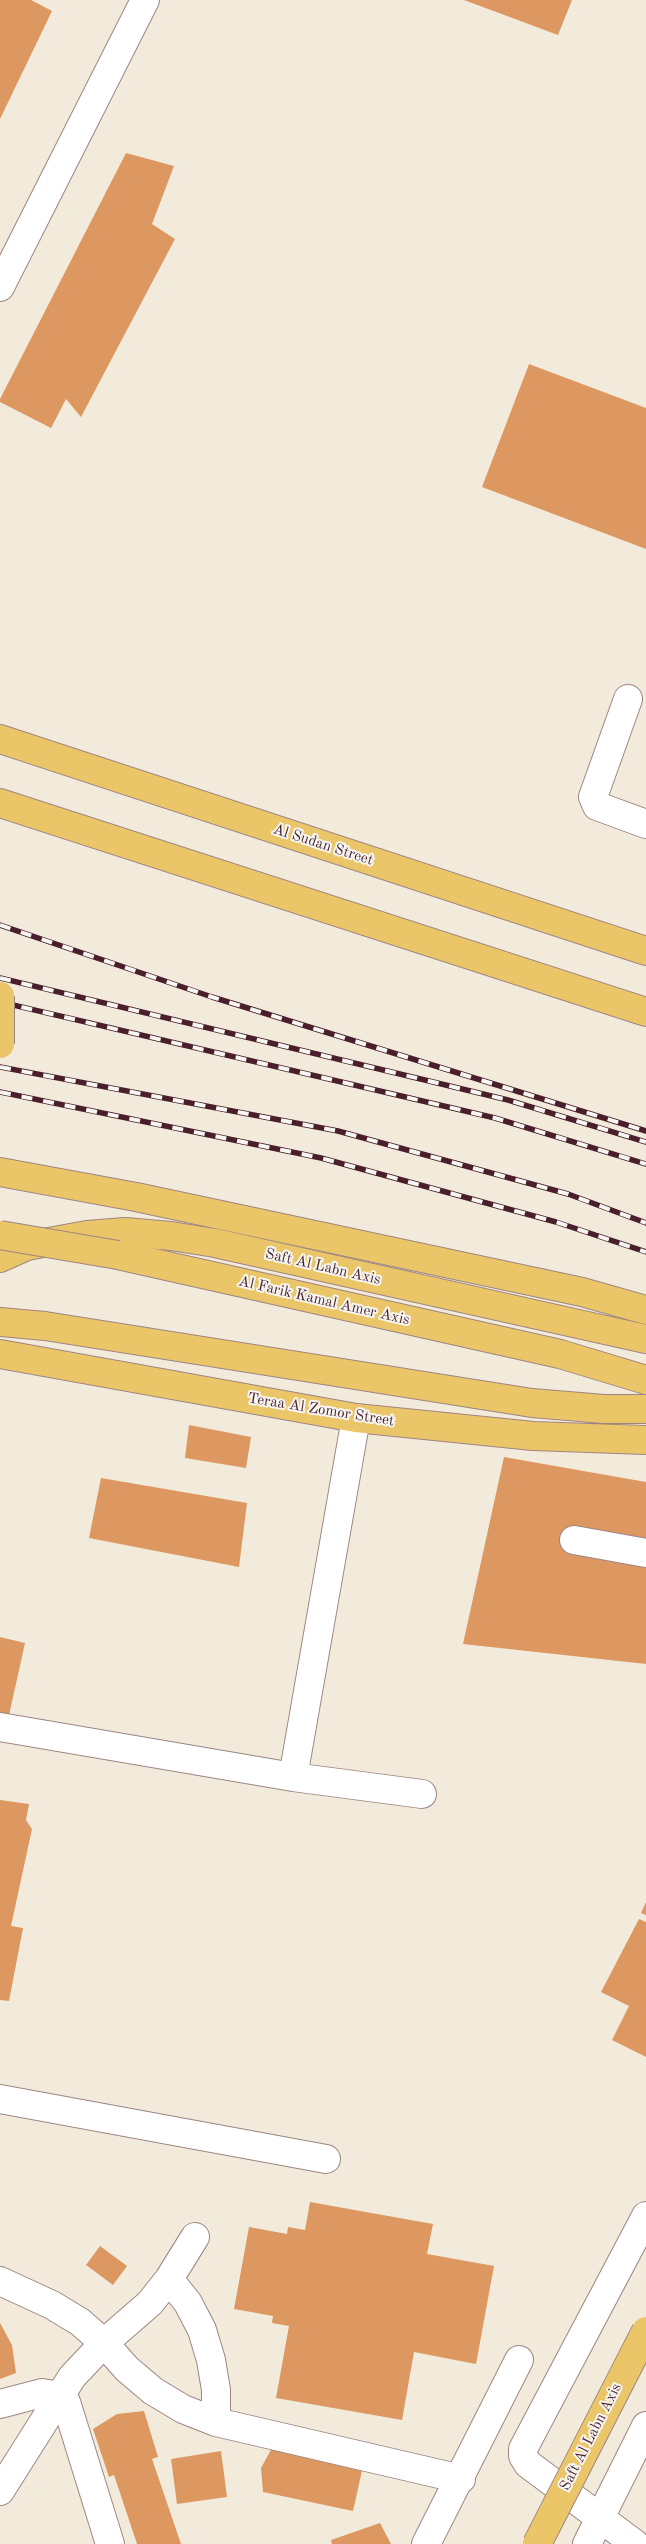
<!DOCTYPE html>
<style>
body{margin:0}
canvas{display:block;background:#f2ebdb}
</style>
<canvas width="646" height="2544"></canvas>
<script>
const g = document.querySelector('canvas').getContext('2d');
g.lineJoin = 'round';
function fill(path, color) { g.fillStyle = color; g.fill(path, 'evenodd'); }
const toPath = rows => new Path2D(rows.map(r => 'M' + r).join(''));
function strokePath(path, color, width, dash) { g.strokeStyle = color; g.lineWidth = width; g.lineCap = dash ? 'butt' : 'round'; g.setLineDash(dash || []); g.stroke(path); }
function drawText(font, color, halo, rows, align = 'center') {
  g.font = font + ' "Old Standard TT",serif'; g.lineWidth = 4; g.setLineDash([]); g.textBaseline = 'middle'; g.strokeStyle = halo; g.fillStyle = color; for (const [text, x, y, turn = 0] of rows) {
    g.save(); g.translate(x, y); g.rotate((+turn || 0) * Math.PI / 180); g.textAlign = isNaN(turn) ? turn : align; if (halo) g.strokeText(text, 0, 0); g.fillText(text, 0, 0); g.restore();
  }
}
fill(toPath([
 [0,0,31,0,52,11,0,119],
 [464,0,572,0,558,35],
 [126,153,174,166,152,224,175,239,81,417,66,399,51,428,0,402,0,399],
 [529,364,646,408,646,549,482,487],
 [189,1425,251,1437,246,1468,185,1458],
 [504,1457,646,1482,646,1664,463,1644],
 [101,1478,247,1503,239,1567,89,1538],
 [0,1637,25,1643,9,1715,0,1713],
 [0,1800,29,1804,26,1820,32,1829,11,1926,23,1928,9,2001,0,2000],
 [646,1902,646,1915,641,1913],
 [639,1919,646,1922,646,2057,612,2040,629,2006,601,1992],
 [310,2202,433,2224,427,2254,494,2266,476,2364,414,2352,402,2420,276,2398,289,2326,272,2323,273,2316,234,2309,249,2227,287,2234,288,2227,305,2230],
 [100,2246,127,2266,113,2285,86,2265],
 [0,2323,12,2345,16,2373,0,2379],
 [144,2411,158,2457,152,2459,181,2544,137,2544,114,2475,109,2477,93,2429,117,2414],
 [273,2446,363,2466,353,2511,263,2492,261,2468],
 [221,2451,227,2497,177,2504,171,2459],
 [380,2523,391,2544,332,2544,331,2540]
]), '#dd9861');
const minor = toPath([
 [0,287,145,0],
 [628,699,593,797,597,806,646,824],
 [574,1540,646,1553],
 [0,1727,293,1777,422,1794],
 [293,1777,356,1418],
 [0,2099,326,2159],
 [169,2279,188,2303,202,2330,211,2360,216,2390,216,2422],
 [0,2281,52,2305,80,2322,104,2343,127,2369,153,2391,183,2409,216,2422,461,2479],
 [0,2404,42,2393,59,2396,66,2402,110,2544],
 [0,2491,72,2377,104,2343,150,2303,169,2279,195,2237],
 [426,2544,519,2360],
 [587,2544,646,2426],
 [635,2544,528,2464,523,2456,523,2449,646,2216]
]);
const major = toPath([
 [0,739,646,951],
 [0,803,646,1012],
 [0,1258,27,1246,87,1235,125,1232,171,1236,215,1243,646,1339],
 [0,1322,45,1326,532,1403,604,1409,646,1409],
 [0,1354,356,1418,533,1436,646,1440]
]);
const highway = toPath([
 [0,1172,136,1197,582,1292,646,1310],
 [118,1255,560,1354,646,1380]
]);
strokePath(minor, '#9e8583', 30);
strokePath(major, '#9e8583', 30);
strokePath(highway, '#9e8583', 30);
strokePath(minor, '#fff', 28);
strokePath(major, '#ebc669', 28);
strokePath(highway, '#ebc669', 28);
const rail = toPath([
 [0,925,212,997,646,1131],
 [0,978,508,1100,646,1142],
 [0,1002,495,1118,646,1164],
 [0,1067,338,1131,568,1194,646,1223],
 [0,1092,321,1158,556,1222,646,1252]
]);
strokePath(rail, '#4a1f2b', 5.5);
strokePath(rail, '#f6f6f2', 4, [11]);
const majorBridge = toPath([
 [0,996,0,1044],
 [537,2544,646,2331]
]);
const highwayBridge = toPath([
 [0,1235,118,1255]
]);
strokePath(majorBridge, '#9e8583', 30, []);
strokePath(highwayBridge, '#9e8583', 30, []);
strokePath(majorBridge, '#ebc669', 28);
strokePath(highwayBridge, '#ebc669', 28);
drawText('15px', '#4a1f2b', '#f6f6f2', [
 ["Al Sudan Street",323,845,18],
 ["Saft Al Labn Axis",323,1267,13],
 ["Al Farik Kamal Amer Axis",324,1301,13],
 ["Teraa Al Zomor Street",321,1410,9],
 ["Saft Al Labn Axis",591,2437,-63]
]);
</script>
